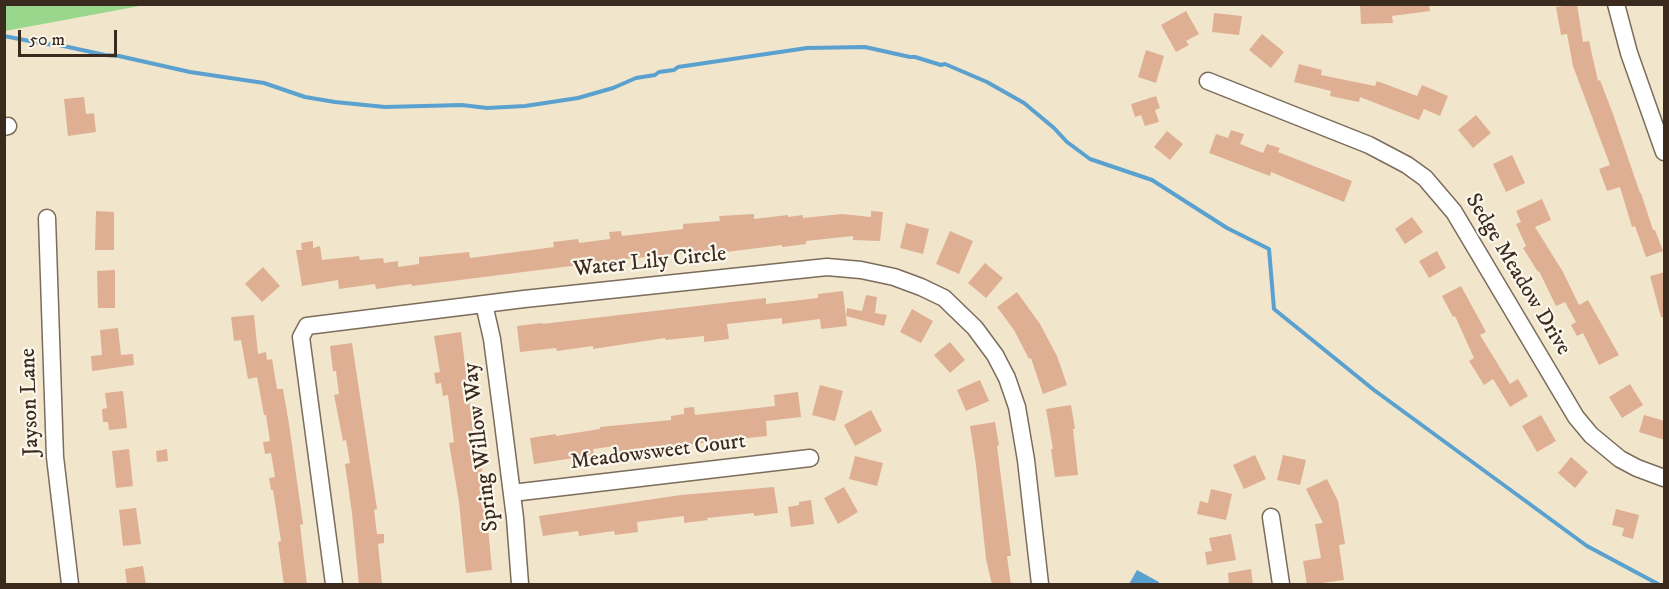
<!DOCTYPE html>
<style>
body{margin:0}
#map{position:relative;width:1669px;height:589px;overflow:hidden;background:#f1e6cb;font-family:"IM FELL DW Pica",serif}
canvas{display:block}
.frame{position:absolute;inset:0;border:6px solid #3b2a1e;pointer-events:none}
.scale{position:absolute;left:18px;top:30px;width:99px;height:27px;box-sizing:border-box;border:3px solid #3b2a1e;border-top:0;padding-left:8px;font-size:18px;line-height:21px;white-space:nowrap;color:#3b2a1e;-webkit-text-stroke:4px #fbf7ec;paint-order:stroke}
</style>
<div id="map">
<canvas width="1669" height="589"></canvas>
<div class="frame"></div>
<div class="scale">50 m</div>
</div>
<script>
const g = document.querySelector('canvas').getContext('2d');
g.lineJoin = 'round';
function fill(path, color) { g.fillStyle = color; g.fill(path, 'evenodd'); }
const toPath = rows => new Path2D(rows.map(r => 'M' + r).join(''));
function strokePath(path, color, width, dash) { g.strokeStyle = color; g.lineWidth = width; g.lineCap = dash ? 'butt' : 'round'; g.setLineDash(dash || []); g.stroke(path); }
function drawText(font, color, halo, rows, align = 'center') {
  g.font = font + ' "IM FELL DW Pica",serif'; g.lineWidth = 4.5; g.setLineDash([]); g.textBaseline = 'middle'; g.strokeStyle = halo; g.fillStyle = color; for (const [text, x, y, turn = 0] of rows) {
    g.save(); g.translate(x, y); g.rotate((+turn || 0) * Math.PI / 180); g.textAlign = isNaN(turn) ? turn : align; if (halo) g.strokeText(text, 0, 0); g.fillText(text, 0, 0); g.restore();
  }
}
fill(toPath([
 [5,4,145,4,145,5,5,31]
]), '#98d78c');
fill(toPath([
 [1137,570,1159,582,1158,584,1129,584]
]), '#5aa1d0');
strokePath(toPath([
 [4,36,45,44,59,45,105,55,119,56,190,72,264,83,305,97,335,102,385,107,462,105,487,108,525,106,578,98,613,88,636,78,655,75,659,72,674,70,678,67,807,48,865,47,910,57,915,57,941,65,945,64,987,82,1024,103,1054,128,1067,142,1090,159,1152,180,1227,228,1269,249,1274,309,1374,390,1587,546,1658,584]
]), '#5aa1d0', 4);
fill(toPath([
 [1360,4,1429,4,1430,11,1392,16,1393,23,1361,24],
 [1577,4,1583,42,1589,41,1598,81,1600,80,1613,114,1640,193,1641,193,1653,230,1655,230,1663,251,1646,257,1635,226,1632,227,1620,187,1607,191,1599,169,1610,165,1573,66,1567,34,1561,35,1556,7],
 [1186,11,1199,34,1186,41,1189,45,1176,52,1161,25],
 [1214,13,1242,16,1239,35,1212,32],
 [1262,34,1284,52,1271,68,1249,50],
 [1146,50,1164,56,1156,83,1138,77],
 [1299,64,1322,70,1321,75,1375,86,1377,81,1417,96,1422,85,1448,96,1440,116,1424,109,1419,120,1360,97,1359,102,1330,96,1331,91,1294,82],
 [1156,96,1160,108,1155,110,1159,122,1145,126,1141,115,1135,117,1131,104],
 [84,97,86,114,94,113,96,132,68,136,64,99],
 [1476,115,1491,133,1473,148,1458,130],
 [1231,130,1244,134,1240,144,1263,153,1267,144,1280,148,1278,152,1352,181,1344,202,1271,172,1270,176,1209,153,1216,134,1228,138],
 [1167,131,1183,144,1170,160,1154,147],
 [1512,155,1525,183,1506,192,1493,164],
 [1542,199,1551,220,1535,227,1563,272,1579,305,1588,300,1619,355,1599,365,1583,333,1577,336,1571,325,1576,322,1565,302,1556,306,1539,271,1538,272,1523,248,1526,246,1516,224,1521,222,1516,211],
 [96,211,114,212,114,250,95,250],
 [871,211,883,212,880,241,853,240,853,236,806,241,806,244,782,247,782,245,710,254,710,251,635,258,412,286,411,284,376,289,375,284,339,289,338,280,302,286,296,250,302,250,301,243,313,241,313,248,320,246,322,260,359,256,360,260,383,258,384,263,398,261,398,267,419,264,419,257,469,252,470,258,554,247,553,242,578,239,579,243,610,239,609,232,621,231,622,236,683,229,683,224,720,221,719,216,754,214,754,219,788,215,788,217,803,215,803,218,842,214,871,217],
 [1412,217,1423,232,1405,244,1395,229],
 [906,223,929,229,923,254,900,248],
 [950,231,973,241,959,274,936,264],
 [1437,251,1446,268,1429,278,1419,261],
 [985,263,1003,278,986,298,968,283],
 [263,267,280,286,262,302,245,284],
 [115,270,115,308,98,308,97,271],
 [1665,272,1665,317,1661,317,1650,276],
 [1461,286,1486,332,1480,335,1510,384,1518,379,1528,396,1510,407,1493,379,1484,385,1469,361,1474,358,1455,316,1453,317,1442,296],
 [843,291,847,326,821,329,820,319,782,324,782,318,727,324,729,339,704,342,704,336,666,340,665,338,593,349,593,346,557,351,556,348,520,352,517,326,542,323,542,324,766,298,766,304,818,298,818,294],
 [1017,292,1040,324,1057,356,1067,385,1043,394,1031,358,1029,359,1014,330,997,307],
 [866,295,877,297,875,313,887,315,884,326,846,316,847,308,862,311],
 [912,309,933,321,921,343,900,332],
 [254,315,258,354,266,352,267,360,272,359,277,389,283,389,289,424,303,524,300,525,307,585,284,585,278,542,281,541,273,490,271,490,269,478,275,477,271,453,265,454,263,442,270,441,266,415,264,415,257,377,248,379,241,340,234,341,231,317],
 [118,328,121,355,133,354,134,365,92,371,91,356,102,355,100,330],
 [461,332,474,440,478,440,483,475,492,570,466,573,459,502,449,443,454,442,448,395,443,396,441,383,436,384,434,373,440,372,434,336],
 [950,342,965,360,950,373,934,355],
 [352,343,377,509,374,510,377,534,384,534,384,543,378,544,382,584,377,585,359,585,352,513,345,464,350,463,346,440,343,441,334,395,339,394,336,371,333,371,330,346],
 [980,380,989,401,966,411,957,390],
 [1630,384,1643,405,1622,418,1609,397],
 [820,385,843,391,835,421,812,415],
 [123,391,127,428,109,430,108,422,103,422,102,409,107,408,105,393],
 [798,392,801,417,766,421,767,436,616,452,615,446,593,449,594,455,534,464,530,438,556,434,556,436,600,429,600,427,671,420,671,416,684,414,684,408,694,407,695,415,775,406,774,395],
 [1071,405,1075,429,1073,429,1078,475,1055,477,1051,449,1053,449,1046,409],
 [871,410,882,431,855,446,844,425],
 [1541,415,1556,441,1537,452,1522,426],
 [1644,415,1665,421,1665,440,1639,432],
 [995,422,999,445,997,446,1011,556,1007,556,1011,585,992,585,986,559,976,465,970,426],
 [129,449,133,486,116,488,112,451],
 [167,449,168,461,157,462,156,451],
 [1255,455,1266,479,1244,489,1233,465],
 [1283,455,1306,460,1300,485,1277,480],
 [855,456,883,463,877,486,849,479],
 [1571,457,1588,472,1575,488,1558,473],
 [1327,479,1338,501,1345,544,1339,545,1344,580,1307,585,1303,561,1321,558,1315,524,1323,523,1306,489],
 [774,487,778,513,754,516,754,513,707,518,708,520,684,523,684,516,637,522,638,532,615,535,614,531,579,536,578,531,543,536,539,516,681,495],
 [844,487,858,512,838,524,824,498],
 [1211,489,1232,494,1226,520,1197,514,1200,501,1208,503],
 [811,500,814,524,791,527,788,507,799,505,799,502],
 [136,508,141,544,123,546,119,510],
 [1616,509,1639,515,1633,539,1622,536,1624,528,1612,525],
 [1231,534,1236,560,1207,565,1205,552,1212,551,1209,538],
 [143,566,146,585,127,585,125,569],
 [1251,569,1253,585,1229,585,1228,573]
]), '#dfaf94');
const minor = toPath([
 [1616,4,1629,53,1664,152],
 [1208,81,1369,145,1407,165,1425,178,1454,212,1576,417,1591,435,1620,459,1637,468,1664,478],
 [4,127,8,126],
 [47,218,55,457,70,584],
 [484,304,492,339,502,415,515,518,520,584],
 [512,493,810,458],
 [1271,517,1281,584],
 [334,584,301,337,307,326,524,299,827,267,861,270,894,277,921,287,944,298,975,328,995,355,1007,378,1017,407,1026,460,1040,584]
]);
strokePath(minor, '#7b6c5b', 19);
strokePath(minor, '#fff', 16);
drawText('22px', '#3b2a1e', '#fbf7ec', [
 ["Water Lily Circle",650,263,-6],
 ["Sedge Meadow Drive",1517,275,59],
 ["Jayson Lane",31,402,-92],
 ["Spring Willow Way",482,447,-97],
 ["Meadowsweet Court",658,453,-7]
]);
</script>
